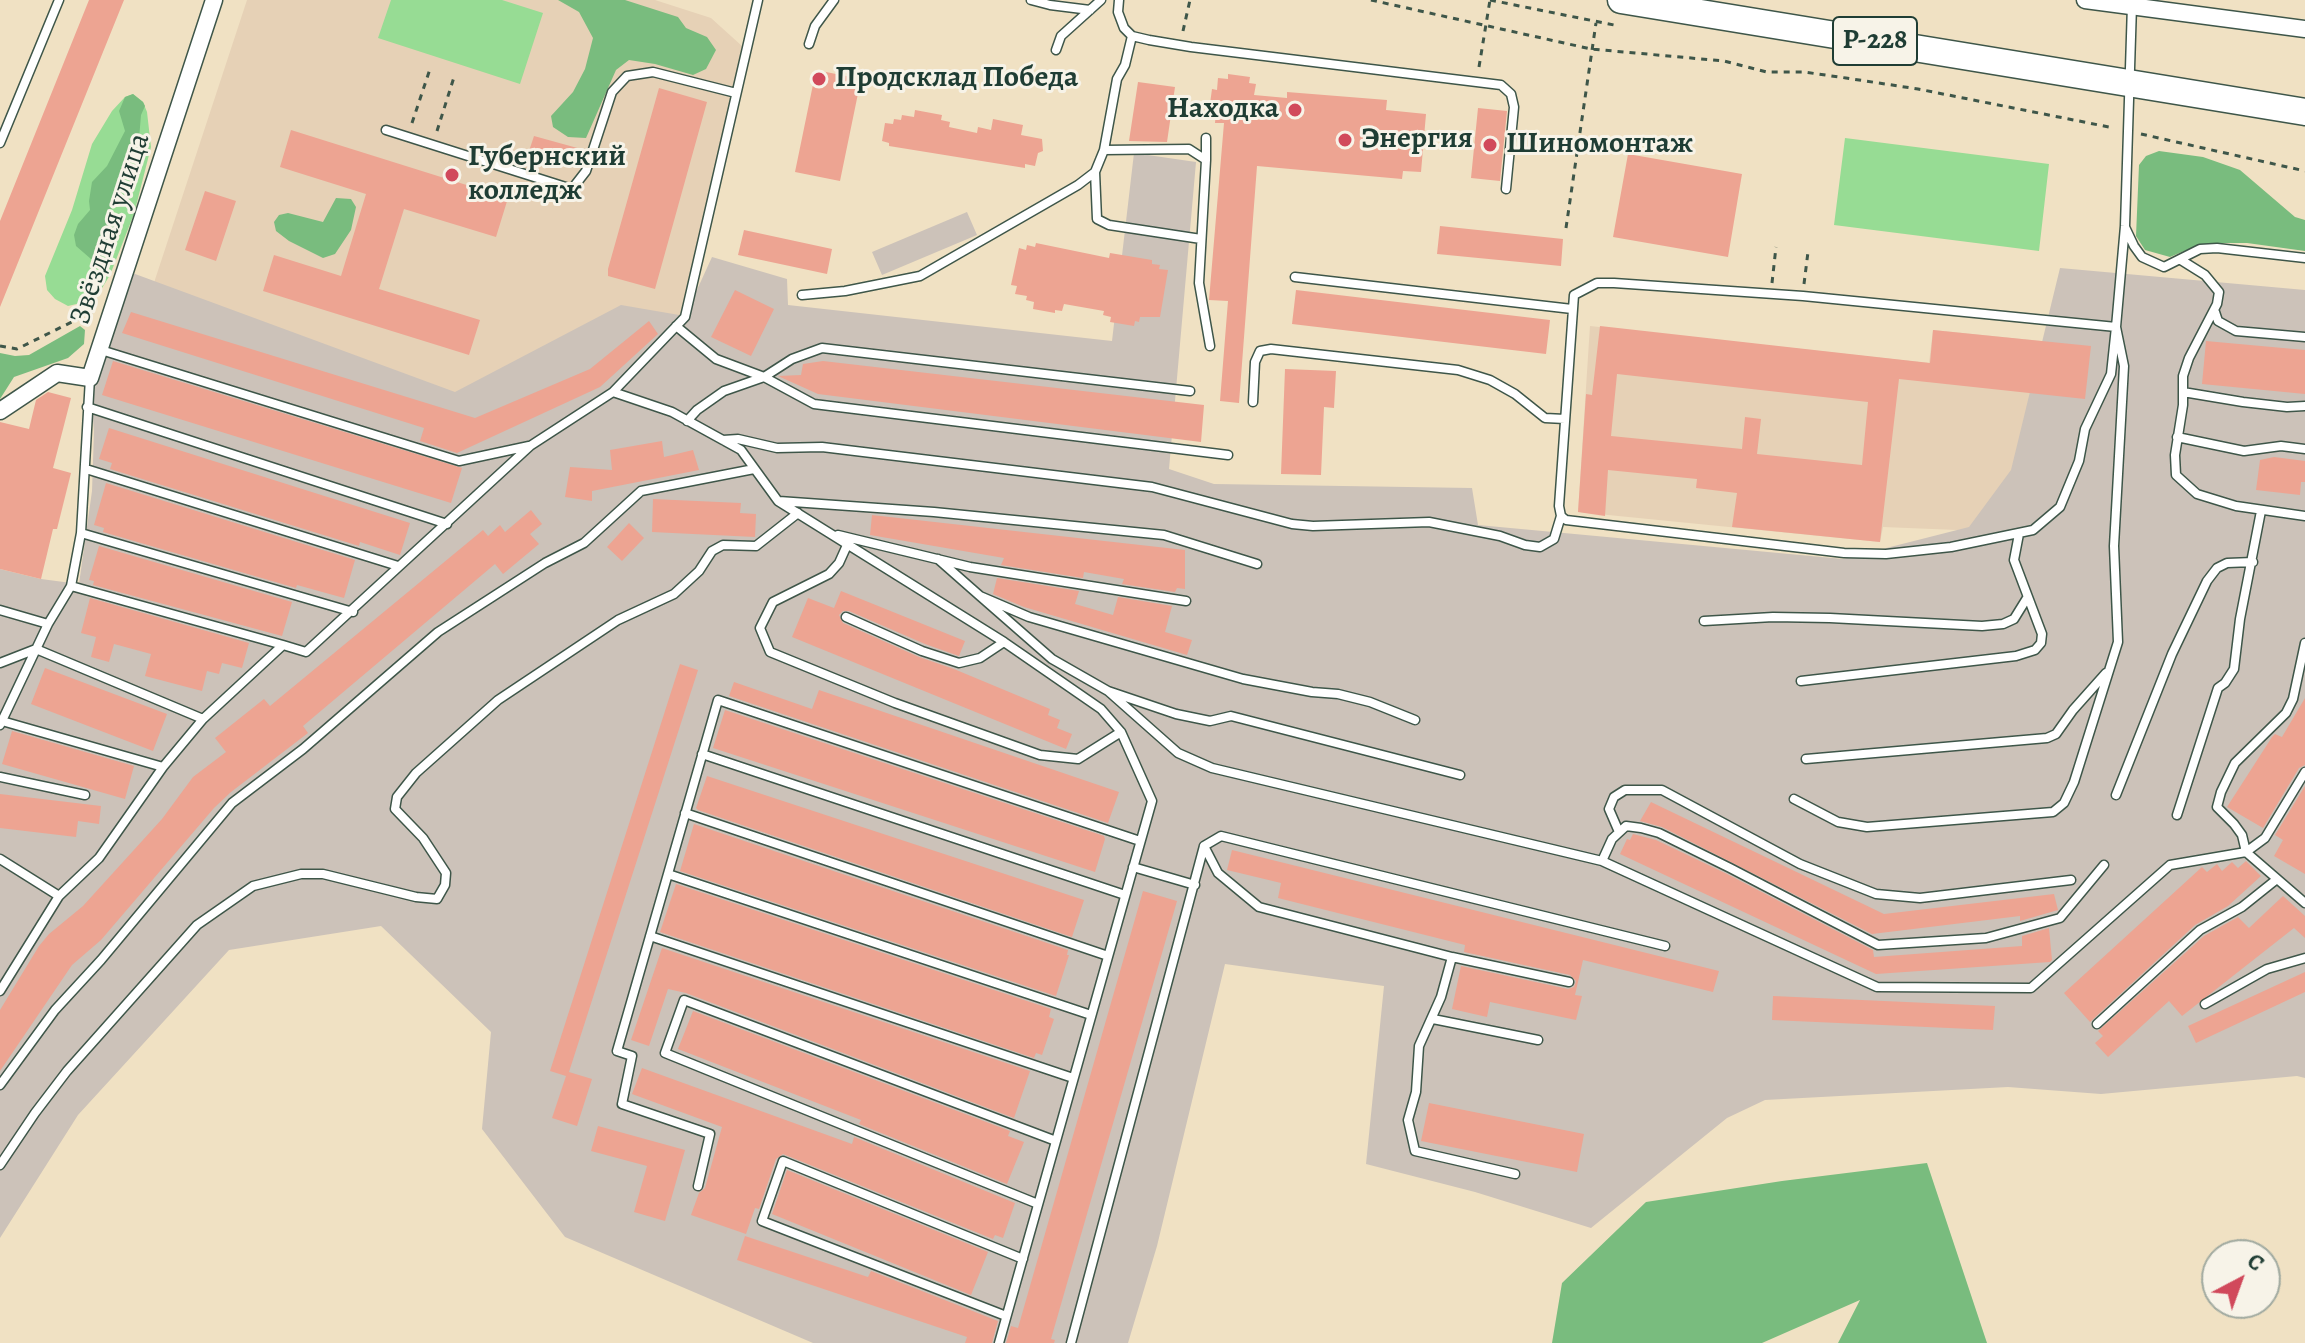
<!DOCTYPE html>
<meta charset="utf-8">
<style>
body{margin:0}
#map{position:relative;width:2305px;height:1343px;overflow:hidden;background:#f0e1c3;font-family:Alegreya,serif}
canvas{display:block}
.north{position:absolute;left:2201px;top:1239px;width:80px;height:80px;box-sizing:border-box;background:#f7f3e8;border:2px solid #a1aaa0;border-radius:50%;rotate:41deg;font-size:22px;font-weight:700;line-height:32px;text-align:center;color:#1f3d34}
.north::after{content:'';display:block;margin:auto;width:28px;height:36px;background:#d1495b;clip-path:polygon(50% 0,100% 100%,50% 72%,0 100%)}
</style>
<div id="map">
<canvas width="2305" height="1343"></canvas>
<div class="north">С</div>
</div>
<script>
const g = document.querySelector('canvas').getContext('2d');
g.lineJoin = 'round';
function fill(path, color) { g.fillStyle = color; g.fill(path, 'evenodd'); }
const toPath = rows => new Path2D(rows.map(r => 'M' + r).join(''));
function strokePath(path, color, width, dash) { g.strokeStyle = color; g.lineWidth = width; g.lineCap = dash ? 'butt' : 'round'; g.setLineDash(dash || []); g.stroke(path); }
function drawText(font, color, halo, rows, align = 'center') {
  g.font = font + ' Alegreya,serif'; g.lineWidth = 6; g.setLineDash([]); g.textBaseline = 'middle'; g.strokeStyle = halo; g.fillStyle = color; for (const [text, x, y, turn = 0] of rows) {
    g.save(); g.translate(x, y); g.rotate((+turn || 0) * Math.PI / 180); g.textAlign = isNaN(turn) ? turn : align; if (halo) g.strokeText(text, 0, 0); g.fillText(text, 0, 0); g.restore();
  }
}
fill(toPath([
 [247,0,655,0,711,18,742,46,685,317,470,406,147,304],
 [1590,326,1929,363,1933,330,2091,346,1982,531,1883,527,1880,542,1578,512]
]), '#e6d1b6');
fill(toPath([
 [1134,153,1196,162,1169,469,1214,484,1472,488,1478,525,1843,559,1969,527,2011,470,2060,268,2305,290,2305,1078,2297,1076,2101,1094,2008,1087,1765,1100,1727,1118,1591,1228,1475,1192,1366,1164,1384,986,1225,964,1157,1246,1128,1343,813,1343,565,1237,482,1129,491,1032,381,926,229,950,78,1115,0,1238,0,569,41,579,79,584,92,491,94,431,91,398,127,271,455,392,621,305,685,316,712,257,787,279,788,305,1112,341],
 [967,212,977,235,882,275,872,252]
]), '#ccc2b9');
fill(toPath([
 [391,0,502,0,543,13,520,84,378,38],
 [133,94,143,102,147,112,151,147,134,214,110,275,99,293,85,302,68,306,55,299,47,290,45,276,72,210,92,144,112,111,125,97],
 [1845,138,2049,164,2039,251,1834,225]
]), '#97dc94');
fill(toPath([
 [558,0,625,0,678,17,686,28,707,37,716,50,706,69,693,75,655,64,629,60,616,70,586,138,568,137,553,127,551,116,573,92,585,69,593,38,579,12],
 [133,94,143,102,145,106,141,115,139,139,126,159,119,176,111,212,119,233,109,242,106,253,100,259,91,259,76,246,74,235,78,224,90,210,89,201,92,182,107,166,125,131,119,111,125,97],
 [2159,151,2203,157,2240,170,2295,217,2305,220,2305,251,2247,243,2225,243,2196,246,2170,257,2145,250,2136,236,2139,165,2146,156],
 [336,198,351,199,356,207,351,230,335,254,323,258,289,241,276,231,274,222,279,215,288,213,323,222],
 [80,326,85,330,84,344,68,358,14,377,0,399,0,353,15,356,29,355],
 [1927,1163,1987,1343,1838,1343,1860,1300,1762,1343,1552,1343,1562,1283,1646,1202,1782,1181]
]), '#79bc7e');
fill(toPath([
 [89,0,124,0,0,307,0,221],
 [816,70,861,79,840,181,795,172],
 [1228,74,1250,77,1249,83,1256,84,1254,95,1287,98,1287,92,1387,100,1386,110,1426,114,1421,172,1403,171,1402,179,1257,166,1239,403,1220,401,1228,301,1209,300,1224,123,1215,123,1216,112,1209,111,1212,89,1217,90,1218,78,1228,79],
 [1138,82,1175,87,1167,142,1129,141],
 [659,88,707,102,655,289,608,276,608,269],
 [1478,108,1507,111,1500,181,1471,178],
 [915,110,942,115,941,120,950,122,949,127,977,133,978,127,991,130,993,119,1023,125,1021,135,1042,139,1043,151,1038,153,1035,166,1025,164,1025,168,889,146,889,143,882,141,885,123,893,124,894,119,901,120,902,115,914,117],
 [291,130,508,198,496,237,404,209,379,289,480,320,469,355,263,291,274,255,341,276,366,194,280,167],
 [534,136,581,149,577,165,529,151],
 [1628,154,1742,174,1728,257,1613,237],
 [205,191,236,201,216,261,185,250],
 [1440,226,1563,239,1561,266,1437,254],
 [744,230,832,249,827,274,738,255],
 [1036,243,1109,258,1110,253,1152,260,1152,264,1160,265,1159,269,1168,270,1160,317,1140,317,1139,322,1135,321,1134,326,1110,322,1111,317,1103,315,1104,311,1064,304,1062,311,1055,310,1055,313,1033,309,1034,302,1026,300,1027,296,1015,294,1017,286,1011,285,1019,248,1026,250,1027,245,1035,247],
 [735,290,774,309,751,356,711,337],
 [1296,290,1550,320,1546,354,1292,324],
 [131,312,475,418,590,369,649,321,658,334,600,387,457,453,420,441,424,428,122,333],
 [1600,326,1930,363,1933,330,2091,346,2085,399,1899,379,1880,542,1732,527,1737,493,1696,488,1697,479,1608,470,1605,516,1578,512,1586,394,1592,395],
 [1617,374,1868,402,1862,465,1757,454,1761,419,1745,417,1742,449,1611,436],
 [2206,341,2305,350,2305,394,2202,384],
 [113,361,462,468,451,503,102,395],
 [823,361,1204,405,1201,442,818,394,778,376,801,375,803,364],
 [1285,369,1336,371,1334,408,1324,407,1321,475,1281,474],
 [48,392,71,398,53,468,71,473,57,529,53,529,41,579,0,569,0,422,29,429,36,400],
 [109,428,410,523,400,555,360,542,359,546,110,469,112,463,99,459],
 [662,441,664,457,693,450,699,470,592,491,592,501,565,497,570,467,612,470,610,450],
 [2274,457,2305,461,2305,482,2301,482,2300,495,2256,490,2260,460],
 [106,483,355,560,344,598,297,585,296,588,103,532,104,528,94,525],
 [653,499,741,503,740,513,756,514,755,537,652,532],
 [531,510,542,524,530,534,539,544,503,574,495,564,303,726,308,733,231,792,214,808,101,940,72,965,0,1071,0,1010,39,946,49,934,83,906,162,819,193,777,226,752,215,738,264,699,270,706,483,530,488,536,500,525,505,532],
 [872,515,1185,550,1185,589,1177,588,1175,592,1122,584,1124,579,1084,572,1083,578,1001,565,1004,558,870,535],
 [629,523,644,538,622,561,607,547],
 [99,546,292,602,282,636,93,585,94,581,89,580],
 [997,578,1079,591,1075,604,1113,615,1118,597,1172,606,1165,632,1192,640,1187,655,1024,607,993,594],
 [841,591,965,641,959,656,925,644,849,611,843,611,839,615,843,623,919,657,954,669,1050,709,1048,715,1060,720,1057,728,1072,734,1066,749,792,637,808,598,834,608],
 [90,598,249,643,242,668,222,663,219,674,207,671,202,691,145,676,151,654,114,644,109,662,91,657,96,637,81,633],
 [680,664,698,670,569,1072,592,1079,577,1126,552,1118,566,1076,550,1071],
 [45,668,167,714,153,751,31,704],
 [734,682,812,709,819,690,1119,792,1108,823,729,696],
 [2305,698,2305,765,2299,768,2263,828,2227,807,2272,737,2275,734,2282,737],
 [725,710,1104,836,1105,839,1095,872,713,748],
 [12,731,134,766,125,799,2,764],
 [707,776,1084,900,1072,937,698,810,696,808],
 [2305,786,2305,874,2274,856,2283,840,2275,835],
 [0,794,101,806,99,824,78,821,76,837,0,828],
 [1651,802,1884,914,2054,894,2058,910,2020,921,2020,916,1872,934,1662,827,1640,821],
 [694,824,1068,950,1067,955,1069,955,1056,996,680,871],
 [1633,834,1656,840,1727,874,1873,950,1874,957,2022,946,2022,936,2049,928,2052,960,2050,962,1876,974,1620,854,1627,839,1630,840],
 [1232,850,1719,971,1713,992,1583,960,1575,995,1582,996,1576,1020,1490,1002,1487,1017,1452,1009,1461,966,1568,989,1574,987,1576,981,1570,975,1464,952,1465,945,1278,898,1281,883,1227,870],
 [2246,861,2261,876,2228,906,2195,925,2090,1022,2064,993,2202,867,2207,872,2217,864,2222,871,2232,862,2238,868],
 [676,884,1051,1009,1049,1017,1054,1019,1042,1055,1036,1053,1034,1058,660,932],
 [1143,891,1177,901,1051,1339,1055,1340,1054,1343,1006,1343,1011,1326,1018,1328],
 [2283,896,2305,916,2305,938,2294,928,2182,1016,2169,1001,2108,1057,2095,1043,2103,1036,2098,1031,2204,936,2238,917,2249,928],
 [662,948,1030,1071,1014,1118,686,993,668,989,649,1046,631,1040],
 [2305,972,2305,992,2196,1043,2188,1026],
 [1773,996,1995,1006,1993,1030,1772,1020],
 [693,1011,1010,1131,1008,1136,1024,1142,1007,1184,859,1124,861,1120,678,1049],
 [642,1068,852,1144,854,1137,1015,1203,1003,1238,995,1235,993,1239,783,1154,776,1159,759,1209,755,1208,746,1234,691,1215,699,1193,705,1188,722,1127,632,1094],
 [1429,1103,1584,1134,1577,1172,1421,1141],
 [598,1126,685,1150,665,1221,634,1212,647,1166,591,1151],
 [787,1170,988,1252,971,1295,772,1214],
 [745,1236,868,1277,871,1271,998,1321,992,1343,965,1343,967,1337,737,1260]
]), '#eda492');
const lane = toPath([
 [758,0,685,317,613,392,672,412,741,450,778,501,1004,642,1101,709,1121,732,1152,801,999,1343],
 [1031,0,1050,5,1090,10],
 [1119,0,1118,12,1124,28,1132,36,1149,40,1191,47,1501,85,1511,94,1514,107,1506,189],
 [1132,36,1125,65,1117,79,1104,150,1189,149,1206,160,1199,283,1210,346],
 [809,44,815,26,834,0],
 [1056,50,1061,36,1101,0],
 [386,130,572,189,586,171,612,92,627,76,653,72,736,93],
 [0,143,59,0],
 [1206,160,1206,138],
 [1095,172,1097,219,1109,225,1201,239],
 [2125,227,2134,246,2142,257,2164,267,2200,249,2217,248,2305,258],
 [2181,260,2205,275,2219,292,2217,304,2189,358,2183,376,2183,405,2175,455,2176,475,2197,494,2236,506,2305,516],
 [1295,277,1572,309],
 [802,295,845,291,920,276,1078,185,1095,172,1104,150],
 [2215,312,2218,321,2236,331,2305,337],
 [676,326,716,359,764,377,814,404,1228,455],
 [101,350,459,461,529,446],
 [2183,392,2243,402,2287,407,2305,406],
 [1253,402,1255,362,1260,351,1271,349,1458,370,1490,380,1515,394,1545,418,1565,419],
 [87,407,447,524],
 [687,421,697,410,724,391,764,377,792,359,822,348,1190,391],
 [2177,437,2244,451,2281,446,2305,449],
 [723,440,738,439,777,448,822,447,1152,487,1292,524,1313,526,1429,522,1500,536,1525,545,1540,547,1554,539,1561,516],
 [86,469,398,566],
 [779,501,934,512,1164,535,1257,564],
 [81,533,353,612],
 [838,535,970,567,1186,601],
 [848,543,839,563,829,574,773,602,760,628,770,652,895,703,1040,755,1078,759,1121,732],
 [938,559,980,596,1029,617,1243,679,1312,692,1338,694,1370,702,1415,720],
 [71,586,283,645],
 [980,596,1052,659,1108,691,1176,714,1210,721,1231,716,1460,775],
 [0,610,48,624],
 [846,617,922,651,959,663,980,658,1004,642],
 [1704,621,1773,617,1830,618,1982,626,2003,624,2014,619,2027,598],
 [2305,643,2293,699,2286,713,2235,763,2221,792,2217,807,2234,824,2242,835,2246,852,2265,838,2305,772],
 [0,663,36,649,203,719],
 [1801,681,2016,656,2035,650,2041,643,2042,634,2014,560,2019,534],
 [1108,691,1178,753,1212,768,1602,861,1877,987,2031,988,2170,865,2246,852,2305,903],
 [2,721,163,767],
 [0,725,48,624,71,586,81,533,90,378],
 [702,754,1125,895],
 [1806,759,2047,738,2056,734,2073,710,2106,673],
 [0,777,85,795],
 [2116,795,2172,654,2207,581,2217,568,2227,563,2253,562],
 [1794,799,1838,822,1867,827,2053,812,2064,803,2074,782,2118,642,2114,546,2124,366,2116,327,1803,296,1614,283,1597,283,1574,295,1559,506,1561,516,1566,520,1844,553,1886,554,1951,547,2033,530,2060,507,2079,461,2085,429,2111,374,2116,327,2125,226,2132,5],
 [685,813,1108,956],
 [2177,815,2218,688,2225,683,2234,669,2240,619,2261,511],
 [1619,832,1609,809,1614,797,1625,790,1662,790,1800,864,1876,894,1920,898,2071,880],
 [1204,846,1221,836,1665,946],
 [0,859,59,896],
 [1602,861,1612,839,1626,826,1641,828,1659,833,1730,868,1878,945,1986,938,2060,918,2104,865],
 [1133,867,1195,885],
 [668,874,1091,1015],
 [650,936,1073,1078],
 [1452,957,1441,997,1419,1046,1416,1092,1408,1120,1415,1151,1515,1174],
 [0,991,59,896,99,858,163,767,203,719,283,645,306,652,530,446,613,392],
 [2205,1004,2267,969,2305,958],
 [1433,1019,1538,1040],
 [2097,1024,2200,930,2242,907,2277,879],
 [0,1085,55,1010,101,960,232,803,303,749,438,632,545,563,584,543,641,491,754,469],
 [0,1165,35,1113,67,1071,197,925,253,886,301,874,323,874,416,897,437,899,445,885,446,873,423,838,395,809,397,797,416,773,498,700,618,620,674,594,699,571,712,551,723,545,756,546,798,513],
 [698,1186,710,1134,622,1104,632,1056,617,1051,718,700,1140,841],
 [1038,1204,665,1053,684,1000,1056,1141],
 [1006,1316,762,1221,783,1161,1023,1259],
 [1071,1343,1204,846,1218,873,1259,907,1452,957,1569,982]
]);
const street = toPath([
 [2085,0,2305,29],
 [0,411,57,373,90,378,214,0]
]);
const primary = toPath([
 [1621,0,2305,112]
]);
strokePath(lane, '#3e5649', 11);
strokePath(street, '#3e5649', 19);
strokePath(primary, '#3e5649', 29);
strokePath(toPath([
 [1371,0,1591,49,1724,61,1767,72,1804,72,1846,78,1918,89,2114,128],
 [1490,0,1619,26],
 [1183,31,1190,0],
 [1479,67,1490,0],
 [412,123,431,66],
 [437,131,455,74],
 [2141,134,2305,171],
 [1566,228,1596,23],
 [1772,283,1776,247],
 [1804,284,1808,252],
 [0,346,17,349,92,312]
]), '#3e5649', 3, [6, 6]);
strokePath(lane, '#fff', 8);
strokePath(street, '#fff', 16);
strokePath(primary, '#fff', 26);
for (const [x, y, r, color] of [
 [819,79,8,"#d1495b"],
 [1295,110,8,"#d1495b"],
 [1345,140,8,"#d1495b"],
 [1490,145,8,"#d1495b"],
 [452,175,8,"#d1495b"]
]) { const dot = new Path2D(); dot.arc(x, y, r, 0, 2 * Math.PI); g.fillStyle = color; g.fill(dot); strokePath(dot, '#f7f3e8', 3); }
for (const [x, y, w] of [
 [1875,41,84]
]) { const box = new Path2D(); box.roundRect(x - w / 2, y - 24, w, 48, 6); g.fillStyle = '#f7f3e8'; g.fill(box); strokePath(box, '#1f3d34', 2); }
drawText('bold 28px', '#1f3d34', null, [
 ["Р-228",1875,41]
]);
drawText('bold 30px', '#1f3d34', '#f7f3e8', [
 ["Продсклад Победа",835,79],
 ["Находка",1279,110,"right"],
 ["Энергия",1361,140],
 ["Шиномонтаж",1506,145],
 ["Губернский",468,158],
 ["колледж",468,192]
], 'left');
drawText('30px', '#1f3d34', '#f7f3e8', [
 ["Звёздная улица",111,229,-72]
]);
</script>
